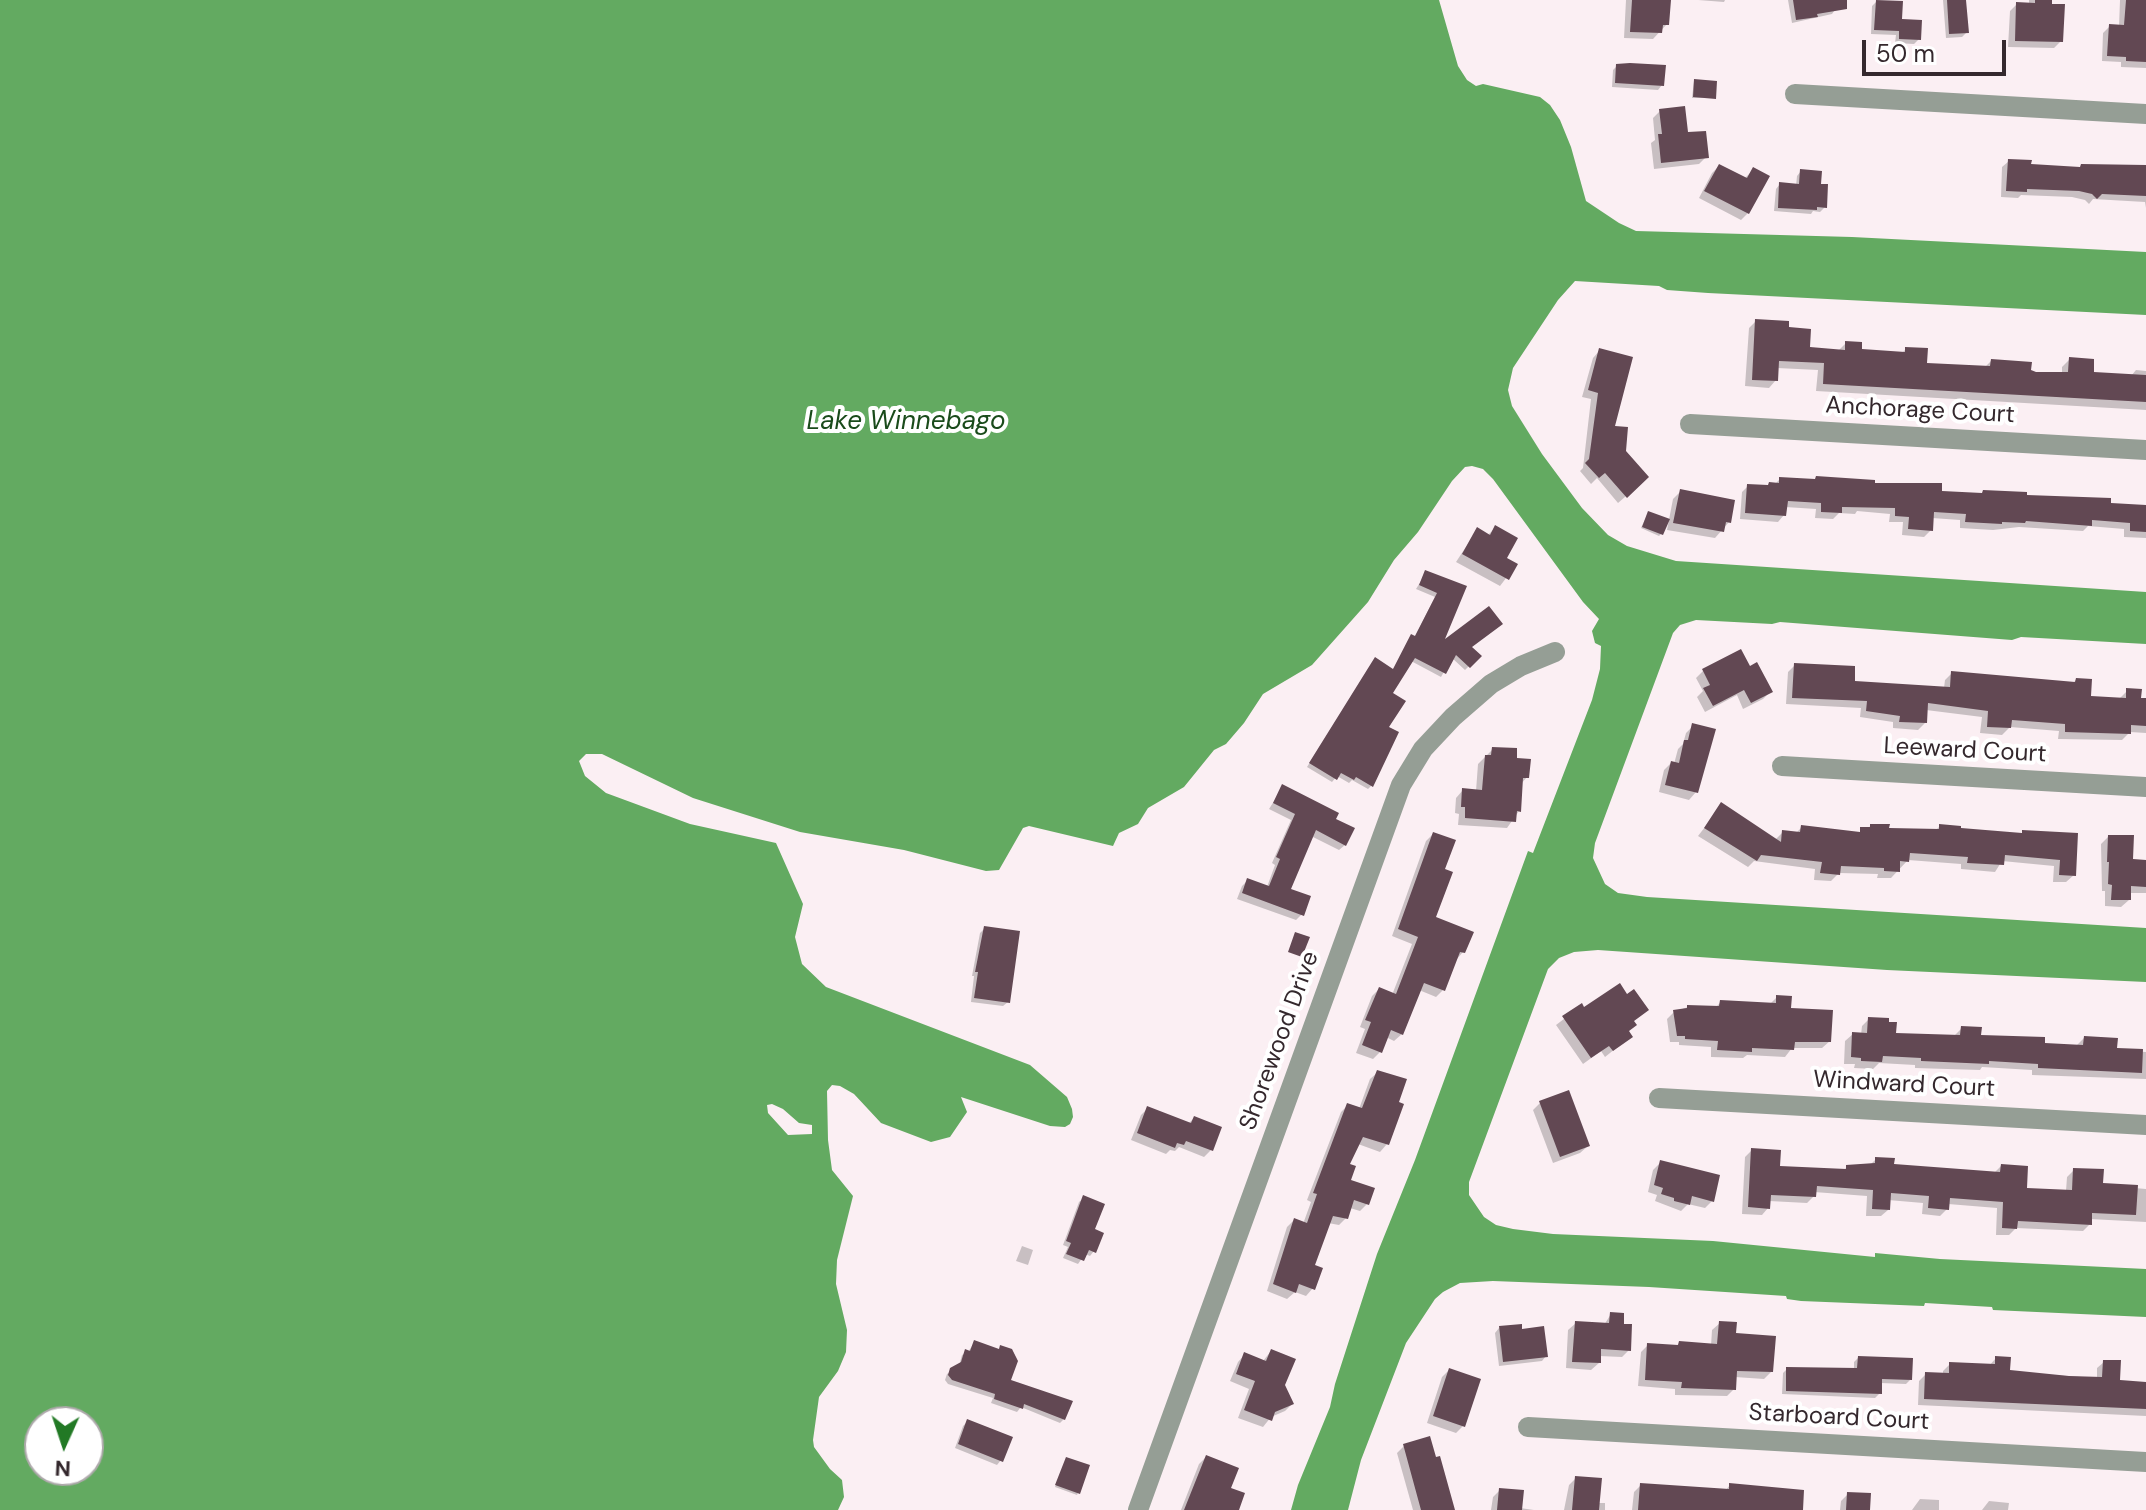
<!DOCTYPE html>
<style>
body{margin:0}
#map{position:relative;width:2146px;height:1510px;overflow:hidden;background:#fbeff3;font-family:"DM Sans",sans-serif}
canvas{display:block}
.north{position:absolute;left:24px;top:1406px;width:80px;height:80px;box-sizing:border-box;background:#fff;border:2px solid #aea9ab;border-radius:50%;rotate:183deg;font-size:22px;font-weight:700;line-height:32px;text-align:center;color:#34282d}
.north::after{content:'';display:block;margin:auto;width:28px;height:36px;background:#227925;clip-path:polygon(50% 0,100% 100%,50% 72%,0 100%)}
.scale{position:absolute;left:1862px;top:40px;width:144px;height:36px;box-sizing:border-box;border:4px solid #34282d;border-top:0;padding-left:10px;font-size:24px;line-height:28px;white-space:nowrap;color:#34282d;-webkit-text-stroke:6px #fff;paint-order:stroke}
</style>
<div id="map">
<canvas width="2146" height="1510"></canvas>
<div class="north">N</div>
<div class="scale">50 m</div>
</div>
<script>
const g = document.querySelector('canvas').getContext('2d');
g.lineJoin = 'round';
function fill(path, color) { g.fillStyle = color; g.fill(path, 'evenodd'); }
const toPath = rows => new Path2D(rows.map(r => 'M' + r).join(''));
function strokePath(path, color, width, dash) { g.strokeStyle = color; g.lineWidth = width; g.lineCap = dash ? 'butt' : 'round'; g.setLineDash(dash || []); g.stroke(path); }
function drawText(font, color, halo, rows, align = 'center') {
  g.font = font + ' "DM Sans",sans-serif'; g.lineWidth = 8; g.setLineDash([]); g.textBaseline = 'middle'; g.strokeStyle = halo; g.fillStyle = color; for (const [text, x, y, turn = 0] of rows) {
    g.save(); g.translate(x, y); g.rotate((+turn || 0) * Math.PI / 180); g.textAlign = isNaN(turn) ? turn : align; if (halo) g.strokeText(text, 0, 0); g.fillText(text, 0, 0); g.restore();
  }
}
fill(toPath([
 [0,0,1439,0,1458,66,1467,80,1476,86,1483,84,1540,97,1550,105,1560,120,1571,147,1586,201,1619,223,1636,231,1852,237,2146,252,2146,315,1708,293,1667,290,1659,286,1575,281,1558,300,1513,368,1508,390,1512,406,1542,454,1582,508,1608,535,1627,546,1676,561,2146,592,2146,644,2021,637,2012,640,1780,622,1772,624,1696,620,1680,625,1673,633,1595,843,1593,858,1605,884,1618,893,1647,897,2146,928,2146,982,1887,970,1598,950,1574,952,1559,958,1548,969,1469,1182,1469,1195,1484,1217,1496,1225,1513,1229,1553,1234,1713,1241,1875,1257,1875,1253,1940,1259,2146,1269,2146,1317,1993,1310,1992,1307,1925,1303,1924,1306,1801,1301,1787,1299,1786,1296,1649,1287,1493,1281,1460,1283,1443,1292,1435,1299,1406,1343,1361,1460,1348,1510,1291,1510,1298,1485,1330,1407,1335,1384,1377,1254,1415,1160,1528,851,1533,853,1592,700,1600,669,1601,646,1595,643,1592,631,1599,619,1583,602,1493,479,1483,469,1472,466,1465,467,1452,481,1418,532,1394,560,1368,602,1312,665,1263,694,1244,723,1226,744,1214,750,1184,787,1148,808,1138,824,1119,833,1113,846,1029,826,1023,828,999,870,986,871,904,850,800,832,693,798,602,754,586,754,579,761,585,776,606,793,690,824,776,843,803,904,795,937,802,964,826,987,1030,1065,1067,1097,1072,1109,1073,1117,1070,1124,1065,1127,1050,1126,961,1097,967,1112,950,1137,931,1142,881,1123,854,1094,840,1086,832,1085,827,1091,828,1140,832,1170,853,1196,837,1260,836,1284,847,1330,846,1352,838,1371,819,1397,813,1440,814,1447,830,1469,842,1480,844,1497,838,1510,0,1510],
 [772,1104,783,1109,799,1123,812,1125,812,1134,788,1135,768,1113,767,1105],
 [40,1422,88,1422,88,1470,40,1470]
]), '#63aa61');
fill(toPath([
 [1626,0,1669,0,1667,24,1653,39,1624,38],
 [1698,0,1725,0,1724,2],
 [1788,0,1842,0,1832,14,1792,23],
 [1943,0,1964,0,1967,32,1962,37,1946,38],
 [2029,0,2050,0,2061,41,2054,48,2008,47,2010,11,2017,4,2029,4],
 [2120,0,2146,0,2146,68,2121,67,2121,62,2102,61,2103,33,2110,26,2119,27],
 [1877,1,1919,39,1914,44,1895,43,1896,35,1871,34,1872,6],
 [1617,66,1662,85,1658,90,1612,87,1613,70],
 [1694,81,1714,98,1692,98],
 [1660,111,1706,157,1699,164,1654,169,1651,143,1655,140,1653,118],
 [2009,161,2029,165,2079,169,2146,166,2146,208,2145,202,2093,199,2089,204,2085,200,2072,197,2021,195,2018,198,2001,197,2002,167],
 [1719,166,1744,179,1753,170,1748,213,1741,220,1699,198,1712,173],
 [1801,171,1819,185,1825,207,1820,212,1813,211,1811,214,1774,211,1776,189,1780,184,1796,186,1797,176],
 [1756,321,1787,329,1808,349,1838,351,1846,343,1860,351,1901,354,1906,349,1925,365,1984,368,1991,361,2035,374,2062,374,2062,367,2070,359,2091,374,2131,376,2136,370,2146,371,2146,410,1816,391,1818,370,1777,368,1776,380,1769,388,1745,386,1749,328],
 [1600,350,1612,427,1640,484,1618,503,1597,478,1591,484,1580,471,1583,468,1591,399,1582,397,1593,358],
 [1780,479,2146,507,2146,538,2124,537,2124,529,2088,526,2083,531,2019,527,1993,530,1960,528,1960,520,1932,518,1931,530,1924,537,1902,535,1903,522,1889,522,1890,514,1857,511,1855,514,1839,513,1833,519,1815,518,1816,509,1785,507,1784,515,1778,522,1740,519,1742,492,1748,486,1774,485],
 [1681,491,1729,522,1715,538,1667,530,1673,499],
 [1647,515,1661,534,1659,536,1641,528],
 [1496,527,1504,558,1516,565,1500,586,1456,562,1477,530,1487,536],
 [1426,573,1464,587,1440,645,1470,647,1479,656,1465,670,1452,658,1441,677,1411,661,1390,693,1387,727,1371,786,1368,789,1352,780,1349,783,1337,776,1332,782,1307,767,1372,663,1392,671,1414,638,1435,597,1416,589],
 [1740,652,1749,669,1770,692,1763,699,1743,709,1737,695,1705,712,1697,697,1703,691,1696,678,1703,671],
 [1795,665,1852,683,1944,688,1945,680,1952,673,2072,684,2076,680,2089,698,2120,698,2127,691,2139,700,2146,700,2146,733,2130,732,2122,740,2058,739,2059,731,2010,727,2002,735,1980,733,1982,717,1926,710,1925,723,1918,730,1893,728,1893,722,1860,717,1861,708,1786,704,1788,672],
 [1693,726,1696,792,1689,800,1659,792,1664,770,1671,763,1674,764,1678,749,1683,744,1686,733],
 [1493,749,1514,760,1527,777,1521,784,1519,811,1507,828,1458,825,1459,814,1455,813,1456,798,1463,790,1476,791,1478,764],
 [1283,787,1333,820,1345,845,1339,850,1311,836,1289,890,1302,914,1296,920,1237,899,1242,886,1248,880,1267,887,1275,865,1272,863,1291,820,1269,809],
 [1722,805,1775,840,1783,832,1795,834,1802,827,1856,834,1871,826,1887,830,1935,831,1940,826,1958,830,2020,835,2076,835,2074,875,2066,882,2053,882,2054,866,2002,861,1995,872,1961,869,1961,864,1908,860,1891,878,1877,878,1878,874,1839,873,1831,881,1814,880,1815,869,1754,861,1748,867,1698,836],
 [1433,834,1442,870,1433,918,1463,952,1456,960,1443,990,1436,997,1419,990,1402,1034,1394,1041,1386,1037,1380,1052,1373,1059,1356,1053,1365,1029,1360,1027,1372,996,1379,989,1392,995,1412,944,1392,936,1426,841],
 [2108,837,2131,861,2146,862,2146,893,2129,893,2129,900,2121,907,2105,906,2105,891,2102,891,2101,844],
 [985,928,1008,1002,1003,1006,971,1002,974,976,972,976,980,933],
 [1626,996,1646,1010,1632,1022,1627,1032,1630,1037,1605,1057,1601,1051,1583,1064,1556,1025,1581,1006,1584,1010],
 [1777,997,1789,1010,1830,1041,1822,1048,1792,1048,1785,1057,1747,1055,1743,1058,1711,1057,1711,1047,1679,1045,1679,1042,1670,1042,1667,1019,1674,1012,1688,1007,1715,1008,1721,1002,1769,1005],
 [1869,1019,1894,1035,1954,1036,1962,1028,1979,1037,2043,1045,2077,1045,2084,1038,2115,1050,2146,1052,2146,1079,2032,1075,2032,1070,1982,1067,1980,1070,1915,1068,1915,1065,1879,1063,1873,1069,1854,1068,1855,1064,1844,1064,1845,1041,1853,1034,1861,1035,1862,1026],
 [1378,1072,1397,1103,1401,1105,1387,1144,1380,1152,1358,1144,1348,1165,1348,1181,1367,1204,1360,1211,1350,1208,1346,1218,1339,1225,1328,1223,1312,1266,1313,1288,1306,1296,1295,1292,1287,1299,1267,1291,1287,1227,1294,1220,1303,1224,1311,1202,1307,1200,1341,1112,1348,1105,1359,1109,1370,1079],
 [1540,1103,1588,1146,1580,1153,1553,1163,1533,1110],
 [1148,1108,1188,1124,1194,1118,1211,1150,1204,1157,1179,1147,1175,1151,1170,1150,1166,1154,1131,1140,1141,1115],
 [1752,1150,1778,1168,1843,1171,1847,1167,1869,1166,1876,1159,1892,1165,1994,1173,2001,1166,2025,1190,2066,1191,2067,1177,2074,1170,2101,1185,2146,1189,2146,1222,2090,1219,2090,1224,2083,1231,2016,1228,2009,1235,1996,1235,1997,1208,1948,1204,1947,1209,1940,1216,1922,1214,1923,1203,1888,1200,1888,1210,1881,1216,1866,1216,1867,1196,1814,1192,1814,1196,1807,1203,1769,1201,1768,1208,1762,1215,1742,1214,1745,1157],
 [1660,1163,1712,1201,1705,1208,1688,1204,1681,1211,1655,1201,1657,1195,1648,1192,1653,1170],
 [1084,1198,1092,1230,1094,1251,1090,1256,1085,1254,1078,1264,1063,1258,1068,1247,1063,1245,1079,1202],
 [1022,1246,1033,1250,1028,1265,1016,1261],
 [1611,1314,1622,1326,1629,1350,1622,1357,1599,1356,1599,1363,1591,1370,1566,1368,1568,1330,1576,1323,1604,1325],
 [1720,1323,1771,1372,1764,1379,1735,1377,1734,1389,1727,1396,1675,1395,1675,1389,1638,1386,1641,1352,1648,1345,1676,1347,1679,1343,1711,1346,1712,1330],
 [1499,1328,1521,1331,1546,1356,1542,1361,1499,1366,1495,1333],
 [974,1343,1009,1382,1064,1419,1060,1423,1021,1407,1017,1412,991,1403,993,1398,948,1384,945,1380,947,1374,959,1366,962,1355,968,1352],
 [1271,1351,1292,1404,1285,1411,1271,1417,1263,1427,1238,1418,1249,1389,1230,1381,1238,1362,1245,1354,1263,1361],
 [1858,1358,1910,1380,1906,1384,1880,1383,1880,1393,1875,1398,1782,1394,1783,1373,1787,1369,1854,1370,1854,1362],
 [1996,1358,2008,1372,2097,1378,2097,1368,2104,1362,2118,1382,2146,1384,2146,1416,1918,1405,1919,1381,1926,1374,1943,1375,1943,1371,1950,1364,1989,1366],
 [1449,1370,1463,1426,1456,1433,1427,1423,1442,1377],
 [968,1421,1001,1460,997,1465,955,1448,963,1426],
 [1404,1446,1453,1510,1413,1510,1397,1453],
 [1206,1457,1229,1489,1236,1510,1181,1510,1199,1464],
 [1066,1459,1078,1493,1077,1495,1055,1487],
 [1576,1478,1597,1503,1605,1503,1605,1510,1564,1510,1569,1485],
 [1641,1485,1725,1491,1730,1485,1801,1510,1632,1510,1634,1492],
 [1500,1490,1520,1508,1534,1510,1491,1510,1493,1497],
 [1848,1494,1868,1510,1870,1510,1840,1510,1841,1501],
 [1920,1499,1939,1500,1939,1510,1943,1510,1912,1510],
 [1989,1501,2009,1503,2008,1510,1982,1510]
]), '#0003');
fill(toPath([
 [1632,0,1671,0,1669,25,1663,25,1662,33,1630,32],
 [1793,0,1847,0,1847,9,1817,14,1818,17,1796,20],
 [1876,0,1903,1,1902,19,1922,20,1921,40,1899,39,1899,31,1874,30],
 [1947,0,1966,0,1969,33,1949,34],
 [2035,0,2052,0,2052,4,2065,4,2063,42,2015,41,2016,2,2035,3],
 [2126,0,2146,0,2146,62,2126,61,2126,57,2107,56,2109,24,2124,25],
 [1630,63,1666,65,1664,86,1615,83,1616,64],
 [1694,79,1717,81,1716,99,1693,97],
 [1685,106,1688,132,1706,131,1709,158,1661,163,1658,134,1662,134,1659,109],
 [2008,159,2032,160,2031,164,2080,167,2081,164,2146,165,2146,196,2102,194,2097,199,2092,194,2079,191,2027,189,2027,192,2006,191],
 [1719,164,1747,178,1753,167,1770,176,1749,214,1704,191],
 [1800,169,1822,171,1821,184,1828,184,1827,208,1817,207,1817,210,1778,208,1779,182,1799,184],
 [1755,319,1789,321,1789,327,1811,329,1810,347,1845,350,1845,341,1862,342,1862,349,1905,352,1905,347,1928,348,1927,363,1990,366,1991,359,2032,362,2031,370,2036,372,2068,372,2069,357,2094,359,2094,372,2146,375,2146,402,1823,384,1824,363,1779,361,1778,381,1752,380],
 [1599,348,1633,357,1615,426,1628,427,1626,451,1649,477,1627,498,1605,473,1599,478,1585,463,1589,459,1598,393,1588,390],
 [1816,476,1875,480,1875,483,1942,483,1942,491,1982,493,1983,490,2027,492,2027,495,2111,498,2111,503,2146,505,2146,532,2130,531,2130,523,2092,520,2092,526,2026,521,2025,523,2002,522,2002,524,1965,522,1966,514,1934,512,1933,531,1908,529,1909,517,1895,516,1895,508,1842,507,1842,513,1821,512,1821,503,1788,501,1786,516,1745,513,1747,484,1768,485,1769,482,1779,483,1779,477,1815,479],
 [1680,489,1735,500,1731,523,1726,522,1724,532,1673,523],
 [1648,511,1670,519,1663,535,1642,527],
 [1495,525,1518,538,1507,558,1518,564,1509,580,1462,554,1477,527,1490,535],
 [1425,570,1467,586,1445,639,1489,606,1503,624,1472,647,1482,656,1470,668,1456,655,1446,674,1415,658,1393,693,1406,701,1389,727,1399,732,1373,787,1356,777,1354,780,1341,773,1337,780,1309,763,1375,657,1393,669,1411,634,1415,636,1437,593,1419,585],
 [1741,649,1750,666,1757,662,1773,692,1751,703,1744,690,1713,706,1703,688,1710,685,1702,669],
 [1794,663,1855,666,1855,681,1950,687,1951,671,2075,682,2076,678,2092,679,2091,696,2126,698,2126,688,2142,689,2141,698,2146,698,2146,726,2131,725,2131,734,2065,732,2065,724,2012,720,2011,728,1987,727,1988,711,1928,703,1927,723,1899,722,1900,716,1866,711,1867,701,1792,698],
 [1692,723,1716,729,1698,793,1665,785,1671,761,1679,763,1684,740,1688,740],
 [1492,747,1517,748,1517,758,1531,759,1529,778,1523,778,1521,812,1517,811,1516,822,1465,818,1465,807,1461,807,1462,788,1482,790,1485,755,1491,755],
 [1282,784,1339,813,1336,819,1355,828,1346,846,1316,830,1291,889,1311,896,1304,916,1242,893,1247,878,1269,886,1280,859,1276,857,1295,814,1273,803],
 [1721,802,1781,842,1782,830,1800,832,1801,825,1860,832,1860,827,1870,827,1870,824,1890,824,1889,828,1939,829,1939,824,1961,826,1961,828,2022,833,2022,830,2078,833,2076,876,2059,875,2060,860,2005,855,2004,865,1967,863,1968,857,1910,853,1909,862,1900,861,1900,872,1884,871,1884,868,1841,866,1840,875,1820,873,1822,862,1761,855,1757,861,1704,828],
 [1433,832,1456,840,1445,869,1453,872,1436,917,1474,932,1465,953,1460,952,1445,991,1424,983,1403,1035,1391,1030,1382,1053,1362,1045,1371,1022,1365,1020,1379,987,1396,994,1418,937,1398,929],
 [2108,835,2134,835,2133,859,2146,860,2146,887,2131,886,2131,900,2111,900,2112,885,2108,884,2109,862,2107,862],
 [984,926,1020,931,1010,1003,974,998,978,972,975,972],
 [1295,932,1310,937,1302,957,1288,952],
 [1620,983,1627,994,1634,989,1649,1010,1634,1021,1637,1025,1629,1031,1633,1037,1613,1051,1609,1046,1591,1058,1562,1016,1582,1003,1584,1007],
 [1776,995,1792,996,1791,1008,1833,1010,1831,1042,1795,1042,1794,1050,1752,1048,1752,1052,1717,1050,1718,1041,1685,1039,1685,1036,1677,1036,1673,1010,1687,1008,1687,1005,1719,1006,1720,1000,1776,1003],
 [1868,1017,1889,1018,1889,1022,1897,1022,1896,1033,1960,1035,1961,1026,1982,1027,1981,1035,2045,1037,2045,1043,2083,1045,2084,1036,2118,1038,2117,1048,2143,1049,2142,1073,2038,1068,2038,1064,1989,1061,1989,1064,1921,1061,1921,1058,1883,1056,1882,1062,1861,1061,1861,1058,1851,1057,1852,1032,1867,1033],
 [1377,1070,1407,1079,1399,1102,1404,1104,1389,1145,1363,1137,1350,1164,1356,1166,1351,1180,1375,1188,1369,1205,1354,1200,1348,1219,1333,1216,1315,1265,1323,1268,1315,1290,1299,1284,1296,1293,1273,1284,1294,1218,1307,1223,1317,1194,1313,1193,1347,1103,1362,1108],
 [1569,1090,1590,1146,1560,1157,1539,1101],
 [1147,1106,1191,1123,1194,1116,1222,1127,1213,1151,1186,1141,1184,1145,1177,1143,1175,1148,1137,1133],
 [1751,1148,1781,1150,1780,1166,1846,1169,1846,1165,1875,1163,1875,1157,1895,1158,1894,1164,2000,1172,2001,1164,2028,1166,2027,1188,2072,1190,2073,1168,2104,1169,2103,1183,2138,1185,2136,1215,2092,1213,2092,1225,2018,1221,2017,1229,2002,1228,2003,1202,1950,1198,1949,1210,1928,1208,1929,1196,1891,1193,1890,1210,1872,1209,1873,1190,1817,1186,1816,1197,1771,1195,1770,1209,1748,1207],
 [1660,1160,1720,1175,1714,1202,1692,1196,1690,1205,1674,1201,1674,1198,1661,1194,1663,1188,1654,1185],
 [1083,1195,1105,1204,1095,1229,1104,1233,1096,1253,1089,1250,1084,1261,1066,1254,1071,1243,1066,1241],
 [1610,1312,1624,1313,1624,1324,1632,1324,1631,1351,1601,1349,1601,1363,1572,1362,1575,1321,1609,1323],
 [1719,1321,1737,1322,1736,1333,1776,1336,1773,1372,1737,1371,1736,1390,1681,1388,1682,1382,1645,1380,1647,1343,1678,1345,1679,1341,1717,1344],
 [1522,1324,1522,1329,1544,1326,1548,1357,1503,1362,1499,1326],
 [974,1340,999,1349,1000,1345,1012,1349,1018,1361,1011,1380,1073,1401,1065,1420,1024,1404,1023,1409,994,1399,995,1394,952,1380,948,1375,950,1368,961,1362,965,1349,970,1351],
 [1271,1349,1296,1359,1285,1385,1294,1404,1275,1412,1272,1421,1244,1410,1255,1381,1236,1374,1244,1352,1266,1361],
 [1858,1356,1913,1358,1912,1380,1882,1379,1882,1394,1786,1391,1786,1367,1857,1368],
 [1995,1356,2011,1357,2010,1370,2069,1376,2102,1377,2103,1360,2121,1360,2120,1380,2146,1382,2146,1409,1924,1399,1925,1372,1949,1373,1949,1362,1995,1364],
 [1449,1368,1481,1379,1465,1427,1433,1416],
 [967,1419,1013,1437,1003,1462,958,1444],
 [1430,1436,1436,1457,1440,1456,1455,1510,1421,1510,1403,1444],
 [1206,1455,1239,1468,1231,1488,1245,1493,1239,1510,1184,1510],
 [1066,1457,1090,1465,1080,1494,1055,1485],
 [1575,1476,1602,1478,1599,1510,1572,1510],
 [1640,1483,1729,1489,1729,1483,1804,1490,1803,1510,1638,1510],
 [1499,1488,1524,1490,1522,1510,1497,1510],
 [1847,1492,1871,1493,1870,1510,1846,1510]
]), '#624853');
strokePath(toPath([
 [1795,94,2146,114],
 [1690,424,2146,450],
 [1782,766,2146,787],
 [1659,1098,2146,1125],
 [1528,1427,2146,1462],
 [1138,1510,1401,785,1423,749,1453,717,1491,684,1521,666,1555,652]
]), '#959e95', 20);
drawText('24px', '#34282d', '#fff', [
 ["Anchorage Court",1920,411,3],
 ["Leeward Court",1965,751,3],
 ["Shorewood Drive",1280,1041,-70],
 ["Windward Court",1904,1085,3],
 ["Starboard Court",1839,1418,3]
]);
drawText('italic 26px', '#1a4b1b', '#fff', [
 ["Lake Winnebago",906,422]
]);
</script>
